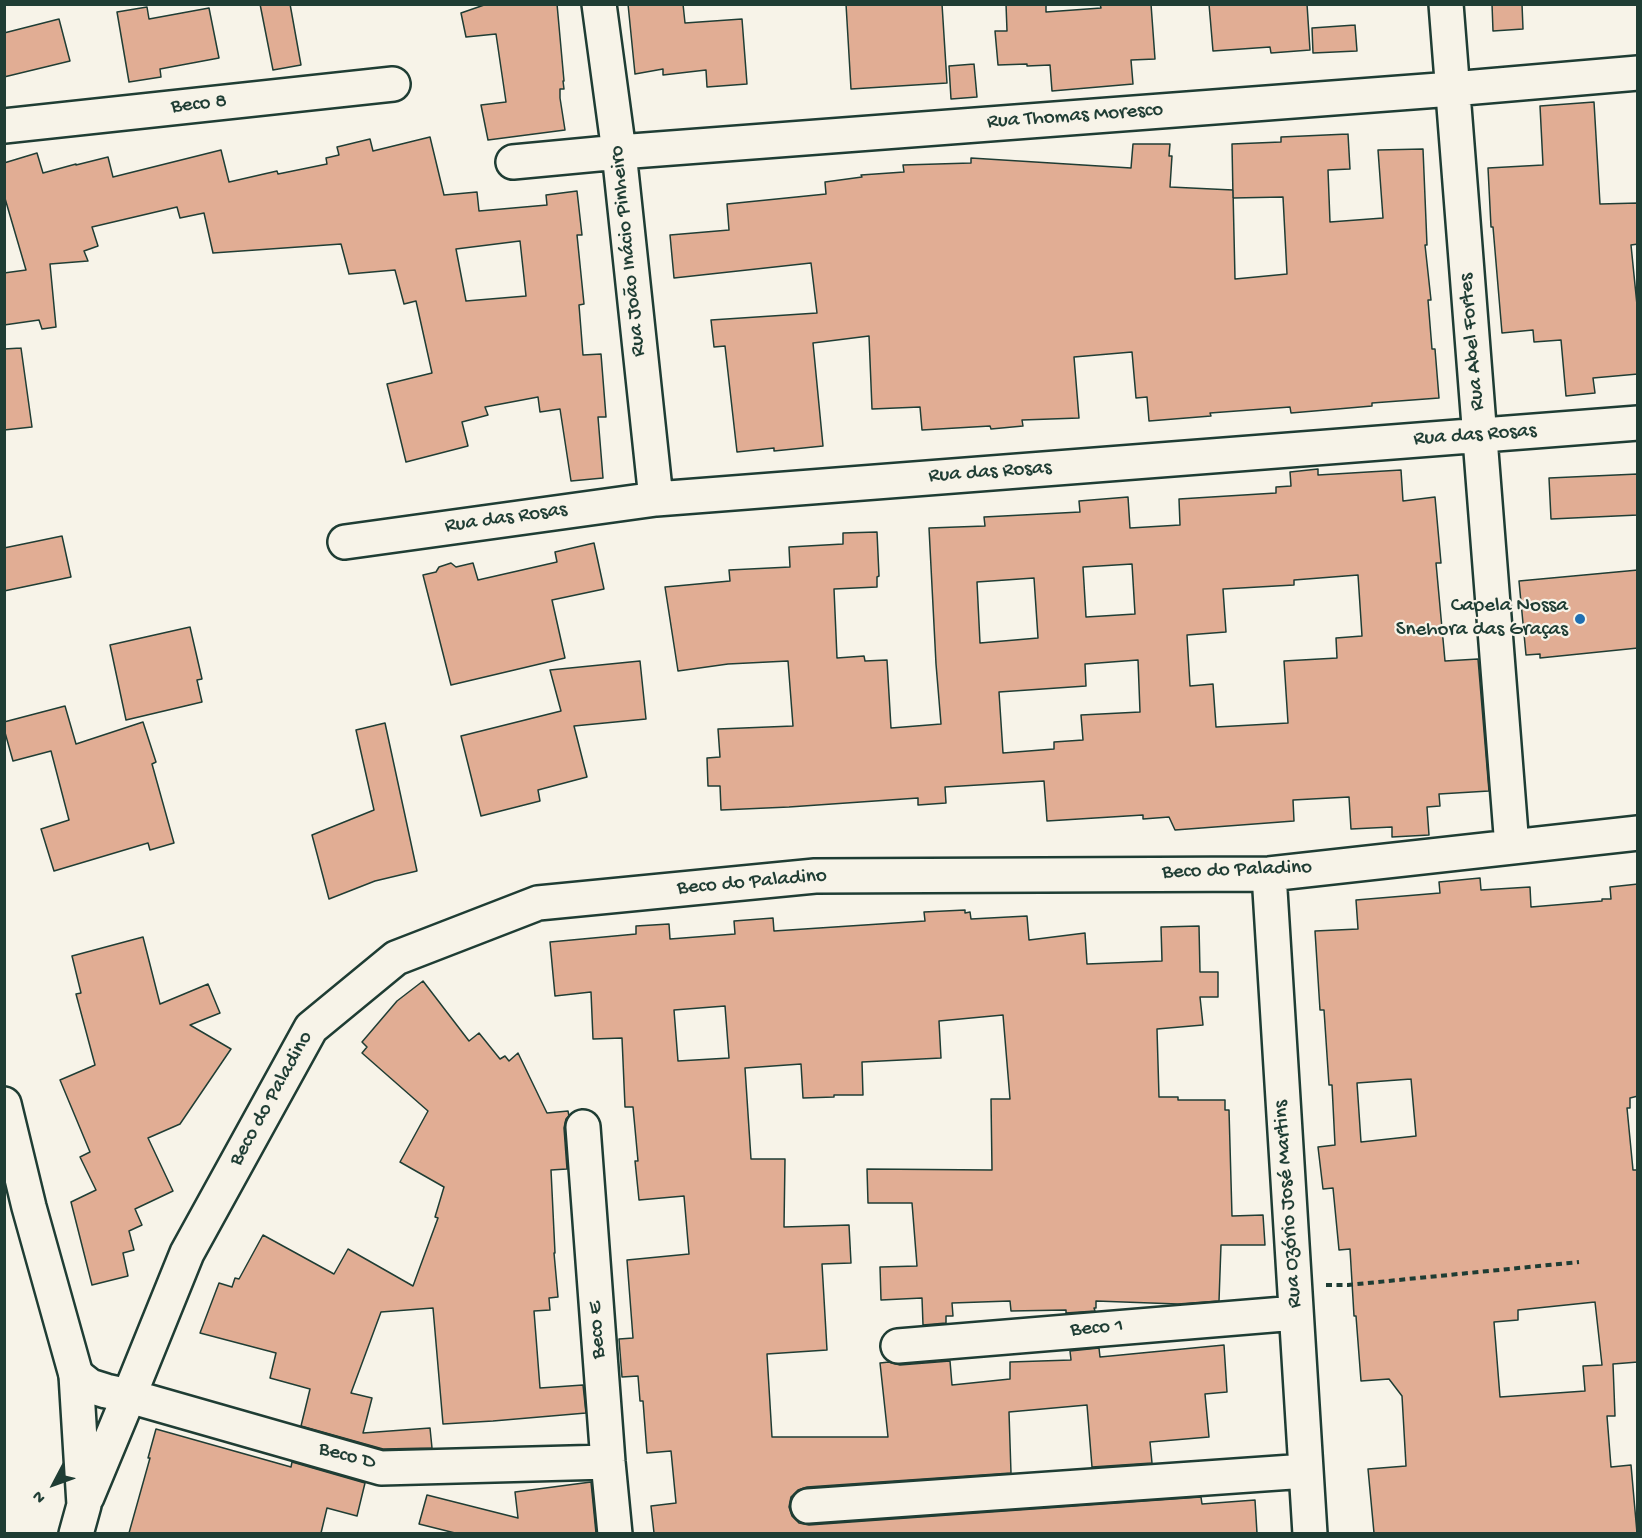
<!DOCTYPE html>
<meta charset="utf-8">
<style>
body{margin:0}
#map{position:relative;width:1642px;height:1538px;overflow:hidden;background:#f7f3e8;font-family:"Gochi Hand",sans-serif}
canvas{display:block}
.frame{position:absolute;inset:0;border:6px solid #1f3d34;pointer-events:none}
.north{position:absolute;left:24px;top:1454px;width:60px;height:60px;-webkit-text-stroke:4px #f7f3e8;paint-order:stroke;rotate:229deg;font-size:16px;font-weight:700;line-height:24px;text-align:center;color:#1f3d34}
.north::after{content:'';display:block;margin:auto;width:21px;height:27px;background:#1f3d34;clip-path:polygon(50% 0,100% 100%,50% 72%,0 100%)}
</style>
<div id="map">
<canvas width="1642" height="1538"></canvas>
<div class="frame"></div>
<div class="north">N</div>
</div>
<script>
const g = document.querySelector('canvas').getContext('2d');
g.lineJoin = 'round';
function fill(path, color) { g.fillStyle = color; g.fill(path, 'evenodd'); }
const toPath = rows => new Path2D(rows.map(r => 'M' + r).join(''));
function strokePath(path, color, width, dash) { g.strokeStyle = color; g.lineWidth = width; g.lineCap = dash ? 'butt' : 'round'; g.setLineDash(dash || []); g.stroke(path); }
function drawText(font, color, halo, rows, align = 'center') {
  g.font = font + ' "Gochi Hand",sans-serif'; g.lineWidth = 4.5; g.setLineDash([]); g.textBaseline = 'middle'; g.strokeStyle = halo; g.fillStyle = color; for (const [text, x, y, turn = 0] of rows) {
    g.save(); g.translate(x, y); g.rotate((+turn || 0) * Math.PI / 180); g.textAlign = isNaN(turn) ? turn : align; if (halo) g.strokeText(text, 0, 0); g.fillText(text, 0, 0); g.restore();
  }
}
const building = toPath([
 [260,4,290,4,301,65,273,70,260,4],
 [487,4,557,4,564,81,563,81,564,89,560,89,560,98,565,130,488,140,481,105,506,102,496,34,466,37,461,13,487,4],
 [628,4,683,4,685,23,742,19,747,84,707,87,706,70,663,75,663,69,635,74,628,4],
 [846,4,942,4,947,83,851,89,846,4],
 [1006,4,1046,4,1046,12,1101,8,1100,4,1151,4,1155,59,1131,60,1133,84,1052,91,1050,65,1027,66,1027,64,998,65,995,31,1007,31,1006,4],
 [1209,4,1307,4,1310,50,1271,53,1270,47,1213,51,1209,4],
 [1492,4,1522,4,1523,29,1493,31,1492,4],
 [147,7,149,19,209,8,219,58,160,69,161,77,129,82,117,12,147,7],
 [59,19,70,61,4,77,4,33,59,19],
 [1355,25,1357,51,1313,53,1312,28,1355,25],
 [974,64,977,97,951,99,949,66,974,64],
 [1594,102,1600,204,1638,203,1638,244,1631,245,1638,315,1638,374,1593,378,1595,393,1566,396,1561,340,1534,342,1533,330,1502,333,1493,227,1491,227,1488,168,1543,165,1540,106,1594,102],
 [1348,134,1350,169,1328,170,1330,222,1383,218,1378,150,1423,149,1427,245,1425,245,1431,300,1428,300,1432,349,1435,349,1439,398,1372,403,1372,406,1291,413,1290,407,1210,413,1211,416,1149,421,1147,397,1136,398,1132,352,1074,357,1079,418,1022,420,1023,426,991,429,990,426,922,430,920,407,872,409,869,336,813,343,823,446,774,451,774,448,737,452,725,346,714,347,711,320,817,313,811,263,674,278,670,235,729,230,727,204,826,194,825,182,862,177,861,175,904,172,903,165,971,163,971,158,1131,168,1133,144,1170,144,1169,156,1172,156,1170,187,1233,190,1235,279,1287,274,1283,197,1233,198,1232,144,1281,142,1281,137,1348,134],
 [430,137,444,195,477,192,479,211,547,205,546,195,577,191,582,235,577,235,584,304,579,305,583,355,601,354,606,417,598,417,603,478,571,481,560,409,540,412,538,397,485,407,488,415,462,422,468,446,406,462,387,384,432,373,416,301,404,304,395,270,349,274,341,244,213,253,204,213,180,218,177,207,92,227,98,246,84,251,88,261,50,264,56,327,42,329,39,320,4,325,4,273,26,270,4,195,4,163,37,153,43,173,76,164,76,165,108,157,113,177,221,150,229,182,277,171,278,174,327,164,326,158,339,155,337,147,370,139,373,151,430,137],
 [520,241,526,296,466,301,456,249,520,241],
 [21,348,32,427,4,430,4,349,21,348],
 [1318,469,1318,475,1401,470,1403,501,1435,497,1441,563,1436,563,1445,661,1478,659,1489,791,1439,794,1440,806,1427,807,1429,835,1392,837,1392,827,1351,829,1349,797,1293,800,1294,821,1175,830,1169,817,1143,819,1143,815,1047,821,1044,781,945,787,946,803,918,805,918,798,789,807,721,810,720,786,708,786,707,758,720,757,718,729,793,726,788,661,728,664,678,671,665,587,730,581,729,570,790,567,789,547,843,544,843,533,877,532,879,576,877,577,877,587,834,589,837,658,864,656,865,661,887,660,891,728,941,724,936,664,929,528,985,526,984,517,1080,512,1079,501,1128,497,1130,528,1180,525,1179,499,1276,493,1276,487,1291,486,1290,472,1318,469],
 [1132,564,1135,614,1086,617,1083,567,1132,564],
 [1358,575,1362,636,1336,638,1337,658,1284,661,1288,723,1216,727,1213,684,1190,686,1187,635,1226,632,1223,589,1294,585,1294,580,1358,575],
 [1034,578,1038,638,980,643,977,582,1034,578],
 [1138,660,1140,712,1081,715,1083,740,1054,742,1054,749,1003,753,999,692,1086,686,1085,664,1138,660],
 [1638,474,1638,515,1551,519,1549,478,1638,474],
 [62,536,71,577,4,591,4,548,62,536],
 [594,543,604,589,552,600,565,658,451,685,423,575,436,572,439,567,451,563,456,567,473,563,478,580,557,562,555,552,594,543],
 [1638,570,1638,648,1540,658,1540,654,1526,655,1519,581,1638,570],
 [190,627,202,679,197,680,202,702,126,720,110,645,190,627],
 [640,661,646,719,574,726,587,777,538,790,540,801,481,816,461,736,561,711,550,670,640,661],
 [65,706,76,744,143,722,156,762,152,764,174,843,150,850,148,843,54,871,41,829,69,820,51,751,13,761,4,729,4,722,65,706],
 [385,723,417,871,375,881,329,899,312,835,374,810,356,730,385,723],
 [1480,878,1481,890,1530,887,1531,907,1602,901,1602,899,1611,899,1610,887,1638,884,1638,1096,1630,1098,1630,1108,1627,1108,1633,1170,1638,1170,1638,1362,1613,1364,1615,1416,1607,1416,1611,1467,1631,1465,1637,1533,1374,1533,1368,1469,1406,1466,1402,1396,1389,1379,1361,1381,1356,1316,1354,1316,1350,1249,1339,1250,1333,1188,1323,1189,1318,1147,1335,1145,1332,1085,1329,1085,1324,1010,1320,1010,1315,931,1358,929,1356,900,1440,893,1439,882,1480,878],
 [1411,1079,1416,1136,1361,1142,1357,1083,1411,1079],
 [1595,1302,1602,1365,1583,1366,1585,1391,1500,1397,1494,1322,1518,1320,1518,1310,1595,1302],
 [965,910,965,913,970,912,971,919,1027,916,1029,940,1085,933,1087,964,1162,961,1161,927,1199,926,1200,972,1218,972,1218,997,1200,997,1203,1025,1157,1029,1159,1097,1178,1097,1178,1100,1225,1100,1225,1110,1229,1110,1232,1216,1263,1215,1265,1245,1221,1245,1219,1301,1178,1304,1096,1301,1096,1308,1094,1308,1095,1311,1066,1313,1066,1310,1011,1311,1010,1301,952,1303,953,1316,946,1316,946,1323,923,1325,922,1298,881,1300,880,1267,917,1266,912,1203,868,1203,867,1169,992,1170,991,1099,1010,1099,1003,1015,939,1021,941,1058,862,1062,863,1095,834,1095,834,1097,803,1098,801,1064,745,1068,751,1159,785,1159,784,1227,849,1225,851,1263,822,1264,827,1350,767,1354,772,1437,888,1437,880,1363,889,1362,900,1365,950,1361,952,1385,1010,1379,1010,1362,1071,1360,1070,1351,1099,1348,1100,1357,1224,1345,1227,1392,1205,1394,1209,1437,1150,1442,1152,1463,1092,1467,1087,1405,1009,1412,1011,1473,807,1487,798,1490,791,1497,789,1507,792,1516,799,1523,809,1525,1201,1497,1202,1504,1255,1500,1257,1533,654,1533,651,1506,676,1503,671,1451,647,1453,643,1401,640,1401,638,1376,622,1377,619,1339,633,1338,627,1260,689,1254,684,1196,639,1200,635,1161,638,1161,633,1107,625,1107,622,1038,593,1039,591,992,555,996,550,942,636,934,636,926,669,924,670,939,735,934,734,921,773,918,774,931,925,921,924,912,965,910],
 [725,1006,729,1058,678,1061,674,1010,725,1006],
 [143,937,160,1004,208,984,220,1013,190,1025,231,1049,180,1124,148,1138,173,1191,135,1209,142,1225,129,1231,134,1250,123,1253,128,1276,92,1285,71,1202,96,1190,80,1157,90,1152,60,1080,95,1065,76,994,81,993,72,956,143,937],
 [423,981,469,1041,479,1033,500,1059,505,1056,509,1061,518,1053,547,1113,568,1111,569,1116,566,1119,564,1128,567,1169,551,1170,555,1253,554,1253,558,1297,549,1298,550,1310,534,1311,540,1388,583,1385,586,1413,493,1421,443,1424,433,1308,381,1312,351,1393,372,1398,363,1433,430,1428,432,1448,383,1449,301,1426,310,1389,270,1378,276,1353,200,1333,219,1283,232,1287,235,1278,239,1279,263,1235,334,1274,348,1249,413,1286,438,1218,435,1217,444,1187,400,1162,428,1111,362,1053,367,1047,362,1042,397,1001,423,981],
 [156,1429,291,1467,292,1462,365,1483,357,1516,327,1508,321,1533,129,1533,150,1458,148,1458,156,1429],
 [591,1482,596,1533,455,1533,419,1524,427,1495,518,1518,515,1492,591,1482]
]);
fill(building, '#e1ad94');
strokePath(building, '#1f3d34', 1.5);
const minor = toPath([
 [599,4,619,152,656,499],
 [1446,4,1512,847],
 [4,126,393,84],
 [513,162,619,152,1452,89,1638,73],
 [345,542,656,499,1638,423],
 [1269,874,1310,1534],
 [583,1127,608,1462,615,1534],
 [898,1346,1296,1313],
 [76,1375,90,1386,106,1391,129,1396,381,1468,608,1462],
 [129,1396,187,1253,311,1028,396,958,538,903,815,876,1269,874,1638,833],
 [808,1506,1306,1471]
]);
const major = toPath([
 [4,1104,29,1207,76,1375,84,1505,76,1534],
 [87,1497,129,1396]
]);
strokePath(minor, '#1f3d34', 38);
strokePath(major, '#1f3d34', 38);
strokePath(toPath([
 [1326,1285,1348,1285,1579,1262]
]), '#1f3d34', 4, [6, 4.5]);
strokePath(minor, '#f7f3e8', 33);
strokePath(major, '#f7f3e8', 33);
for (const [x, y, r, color] of [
 [1580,619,6,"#1f6fb2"]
]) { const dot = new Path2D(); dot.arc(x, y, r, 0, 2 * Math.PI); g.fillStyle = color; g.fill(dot); strokePath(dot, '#f7f3e8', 2); }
drawText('21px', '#1f3d34', '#f7f3e8', [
 ["Beco 8",199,105,-6],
 ["Rua Thomas Moresco",1075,117,-4],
 ["Rua João Inácio Pinheiro",629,251,-96],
 ["Rua Abel Fortes",1473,342,-95],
 ["Rua das Rosas",1475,436,-4],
 ["Rua das Rosas",990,473,-4],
 ["Rua das Rosas",506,519,-8],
 ["Beco do Paladino",1237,871,-2],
 ["Beco do Paladino",752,883,-5],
 ["Beco do Paladino",272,1099,-61],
 ["Rua Ozório José Martins",1289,1204,-94],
 ["Beco 1",1097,1329,-5],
 ["Beco E",598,1330,-94],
 ["Beco D",347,1457,15]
]);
drawText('21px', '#1f3d34', '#f7f3e8', [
 ["Capela Nossa",1568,607],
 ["Snehora das Graças",1568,631]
], 'right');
</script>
